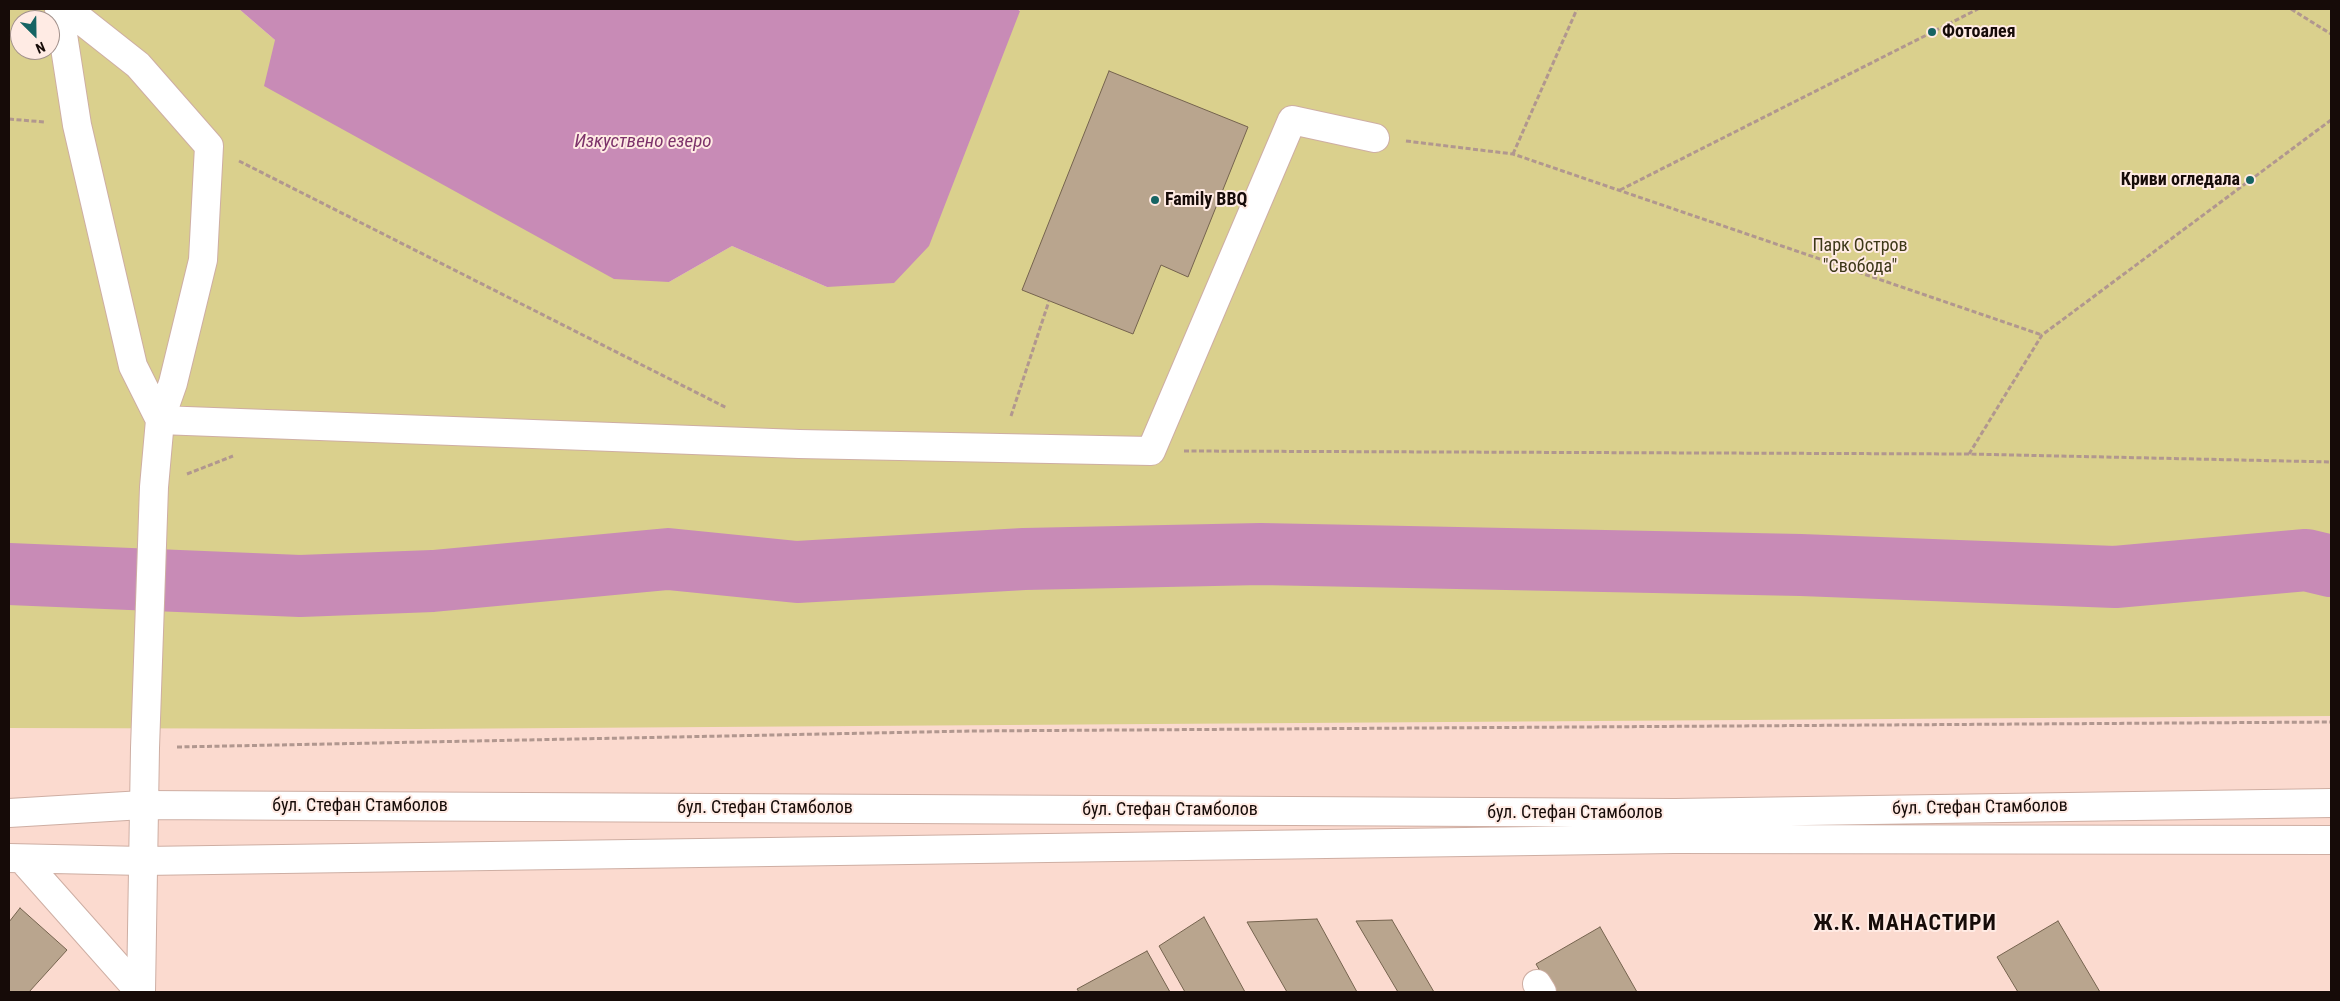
<!DOCTYPE html>
<meta charset="utf-8">
<style>
body{margin:0}
#map{position:relative;width:2340px;height:1001px;overflow:hidden;background:#fbdacf;font-family:"Roboto Condensed",sans-serif}
canvas{display:block}
.frame{position:absolute;inset:0;border:10px solid #160b08;pointer-events:none}
.north{position:absolute;left:10px;top:10px;width:50px;height:50px;box-sizing:border-box;background:#ffebe4;border:1px solid #a2918c;border-radius:50%;rotate:157deg;font-size:14px;font-weight:700;line-height:20px;text-align:center;color:#160b08}
.north::after{content:'';display:block;margin:auto;width:18px;height:22px;background:#166463;clip-path:polygon(50% 0,100% 100%,50% 72%,0 100%)}
</style>
<div id="map">
<canvas width="2340" height="1001"></canvas>
<div class="frame"></div>
<div class="north">N</div>
</div>
<script>
const g = document.querySelector('canvas').getContext('2d');
g.lineJoin = 'round';
function fill(path, color) { g.fillStyle = color; g.fill(path, 'evenodd'); }
const toPath = rows => new Path2D(rows.map(r => 'M' + r).join(''));
function strokePath(path, color, width, dash) { g.strokeStyle = color; g.lineWidth = width; g.lineCap = dash ? 'butt' : 'round'; g.setLineDash(dash || []); g.stroke(path); }
function drawText(font, color, halo, rows, align = 'center') {
  g.font = font + ' "Roboto Condensed",sans-serif'; g.lineWidth = 4; g.setLineDash([]); g.textBaseline = 'middle'; g.strokeStyle = halo; g.fillStyle = color; for (const [text, x, y, turn = 0] of rows) {
    g.save(); g.translate(x, y); g.rotate((+turn || 0) * Math.PI / 180); g.textAlign = isNaN(turn) ? turn : align; if (halo) g.strokeText(text, 0, 0); g.fillText(text, 0, 0); g.restore();
  }
}
fill(toPath([
 [9,9,239,9,275,40,669,282,732,246,827,287,1020,10,1017,9,2331,9,2331,716,418,729,9,728],
 [20,20,50,20,50,50,20,50]
]), '#dad08d');
fill(toPath([
 [239,9,1017,9,1020,11,929,246,894,283,827,287,732,246,669,282,614,279,264,86,275,40]
]), '#c88bb6');
strokePath(toPath([
 [9,574,300,586,433,581,668,559,797,572,1024,559,1261,554,1801,565,2115,577,2306,560,2331,566]
]), '#c88bb6', 62);
const building = toPath([
 [1109,71,1248,127,1188,277,1161,265,1133,334,1022,290,1109,71],
 [20,908,67,950,29,992,9,992,9,922,20,908],
 [1204,917,1245,992,1185,992,1159,946,1204,917],
 [1317,919,1357,992,1287,992,1247,922,1317,919],
 [1392,920,1434,992,1398,992,1356,921,1392,920],
 [2058,921,2100,992,2018,992,1997,957,2058,921],
 [1600,927,1637,992,1552,992,1536,964,1600,927],
 [1147,951,1170,992,1079,992,1077,989,1147,951]
]);
fill(building, '#b9a58e');
strokePath(building, '#75634e', 1);
const minor = toPath([
 [59,9,77,125,133,366,160,420],
 [67,9,138,65,209,146,203,260,173,383,160,420,154,487,145,748,141,992],
 [160,420,799,444,1151,451,1292,120,1375,138],
 [1537,984,1542,992]
]);
const major = toPath([
 [9,813,143,805,1675,813,2331,803],
 [9,858,143,861,1674,839,2331,840],
 [22,859,140,992]
]);
strokePath(minor, '#ceaea3', 30);
strokePath(major, '#ceaea3', 30);
strokePath(toPath([
 [2291,9,2331,34],
 [9,119,44,122],
 [1406,141,1513,154,2042,335],
 [1513,154,1577,9],
 [239,161,727,408],
 [1620,190,1978,9],
 [1011,416,1049,301],
 [1184,451,1969,454,2331,462],
 [1969,454,2042,335,2331,120],
 [187,474,233,456],
 [177,747,972,731,2331,722]
]), '#b1978f', 3, [5, 2.5]);
strokePath(minor, '#fff', 28);
strokePath(major, '#fff', 28);
for (const [x, y, r, color] of [
 [1932,32,5,"#166463"],
 [2250,180,5,"#166463"],
 [1155,200,5,"#166463"]
]) { const dot = new Path2D(); dot.arc(x, y, r, 0, 2 * Math.PI); g.fillStyle = color; g.fill(dot); strokePath(dot, '#ffebe4', 2); }
drawText('bold 18px', '#160b08', '#ffebe4', [
 ["Фотоалея",1942,32],
 ["Криви огледала",2240,180,"right"],
 ["Family BBQ",1165,200]
], 'left');
drawText('18px', '#3d3818', '#ffebe4', [
 ["Парк Остров",1860,246],
 ["\"Свобода\"",1860,267]
]);
drawText('18px', '#160b08', '#ffebe4', [
 ["бул. Стефан Стамболов",360,806],
 ["бул. Стефан Стамболов",765,808],
 ["бул. Стефан Стамболов",1980,808,-1],
 ["бул. Стефан Стамболов",1170,810],
 ["бул. Стефан Стамболов",1575,813]
]);
drawText('italic 19px', '#7d336b', '#ffebe4', [
 ["Изкуствено езеро",643,142]
]);
g.letterSpacing = '1px';
drawText('bold 22px', '#160b08', '#ffebe4', [
 ["Ж.К. МАНАСТИРИ",1905,924]
]);
g.letterSpacing = '0px';
</script>
